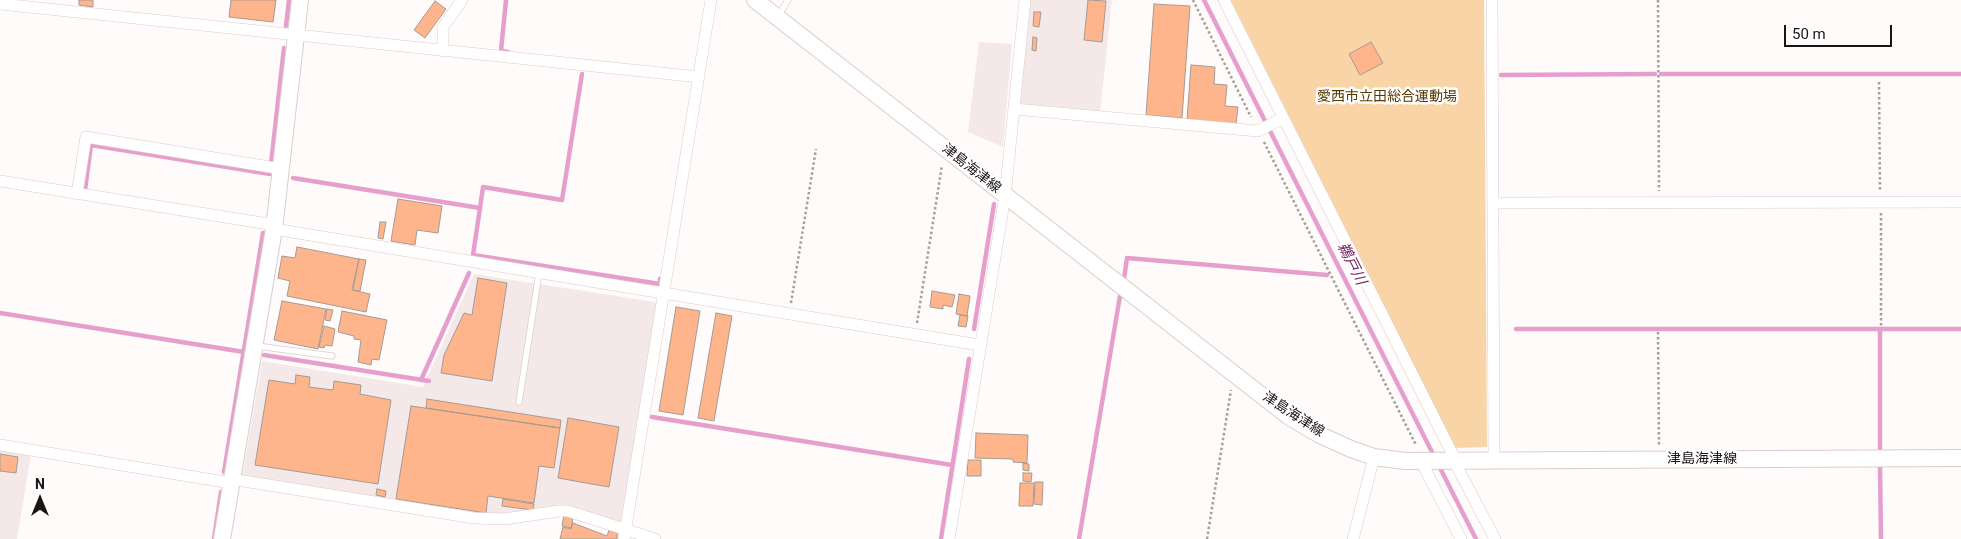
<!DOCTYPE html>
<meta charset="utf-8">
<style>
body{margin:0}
#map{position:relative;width:1961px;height:539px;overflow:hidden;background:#fefbfa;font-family:Roboto,sans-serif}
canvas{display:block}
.north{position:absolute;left:15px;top:474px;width:50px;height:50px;-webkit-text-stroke:4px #fff;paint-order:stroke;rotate:0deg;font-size:14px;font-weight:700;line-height:20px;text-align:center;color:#1a1413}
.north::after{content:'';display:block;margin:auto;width:18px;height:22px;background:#1a1413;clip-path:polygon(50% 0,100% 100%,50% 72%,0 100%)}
.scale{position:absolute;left:1784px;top:25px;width:108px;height:22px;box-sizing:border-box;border:2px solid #1a1413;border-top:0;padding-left:6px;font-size:15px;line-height:18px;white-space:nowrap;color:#1a1413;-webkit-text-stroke:4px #fff;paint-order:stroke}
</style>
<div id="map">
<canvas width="1961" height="539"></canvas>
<div class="north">N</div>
<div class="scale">50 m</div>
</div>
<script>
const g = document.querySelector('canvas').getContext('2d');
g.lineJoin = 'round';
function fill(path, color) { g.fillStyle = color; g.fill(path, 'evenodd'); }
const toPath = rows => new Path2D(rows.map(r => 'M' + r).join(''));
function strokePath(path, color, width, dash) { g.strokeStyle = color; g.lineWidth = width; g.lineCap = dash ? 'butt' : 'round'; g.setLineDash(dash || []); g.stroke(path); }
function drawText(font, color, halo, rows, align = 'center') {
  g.font = font + ' Roboto,"Noto Sans JP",sans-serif'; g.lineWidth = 5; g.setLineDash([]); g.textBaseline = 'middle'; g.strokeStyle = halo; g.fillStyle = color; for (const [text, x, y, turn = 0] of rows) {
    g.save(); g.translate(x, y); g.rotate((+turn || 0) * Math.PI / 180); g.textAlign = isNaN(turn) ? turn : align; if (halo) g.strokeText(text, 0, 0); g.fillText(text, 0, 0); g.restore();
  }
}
fill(toPath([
 [1030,0,1112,0,1100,113,1020,106],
 [979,42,1012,44,1003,147,968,132],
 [474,274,655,302,659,308,621,523,563,507,491,516,242,478,262,361,423,387],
 [0,449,31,454,17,539,0,539]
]), '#f4e9e8');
fill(toPath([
 [1230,0,1484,0,1487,447,1455,448]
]), '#f8d4a6');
strokePath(toPath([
 [506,0,501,51,508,52],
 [1204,0,1434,456],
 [286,26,289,0],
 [1661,74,1961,74],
 [1501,75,1655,74],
 [271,164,284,48],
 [293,178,480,208,483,187,562,200,582,74],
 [85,190,91,145,270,174],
 [480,208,473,255,660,284,660,279],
 [1124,279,1127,258,1327,275],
 [0,313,244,352],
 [974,329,994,204],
 [1516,329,1961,329],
 [1880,329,1880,451],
 [264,355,429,381],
 [421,380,469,273],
 [652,417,952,465],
 [1439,466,1476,539],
 [1880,467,1881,539],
 [224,472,263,233],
 [214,539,221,492],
 [941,539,969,359],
 [1079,539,1120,296]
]), '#e69fcd', 4.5);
const building = toPath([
 [79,0,93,0,93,7,79,5,79,0],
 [231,0,276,0,273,22,229,17,231,0],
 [1088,0,1106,1,1102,42,1084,40,1088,0],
 [435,1,446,9,425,38,414,30,435,1],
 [1154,4,1190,6,1182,118,1146,115,1154,4],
 [1034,12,1041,12,1039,27,1033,26,1034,12],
 [1033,37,1037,38,1036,51,1032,50,1033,37],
 [1371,42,1383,63,1360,75,1349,54,1371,42],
 [1191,65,1215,67,1214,84,1227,85,1225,106,1238,107,1236,124,1187,120,1191,65],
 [398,199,442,206,438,233,417,230,415,245,391,241,398,199],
 [380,222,386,222,383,239,378,238,380,222],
 [297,247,359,259,352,290,370,294,366,312,287,296,290,281,278,278,282,256,295,258,297,247],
 [359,259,366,260,360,291,353,290,359,259],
 [478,278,507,283,492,381,441,373,444,355,464,313,472,315,478,278],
 [932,291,955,295,952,307,943,305,943,309,930,307,932,291],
 [959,294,970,296,967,316,956,314,959,294],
 [282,301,326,309,318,349,274,340,282,301],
 [676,307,700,311,683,415,659,411,676,307],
 [327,309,333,310,330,321,325,320,327,309],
 [342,311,387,320,379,360,372,359,371,365,358,362,361,340,354,339,354,336,338,332,342,311],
 [716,313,732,316,714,421,698,418,716,313],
 [960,315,968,316,966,327,958,326,960,315],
 [324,326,335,329,332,346,325,345,324,348,319,347,324,326],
 [296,375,310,377,309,387,333,390,334,381,361,385,360,394,391,400,378,484,255,465,269,380,295,384,296,375],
 [427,399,561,420,560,428,426,408,427,399],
 [411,406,560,428,554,468,539,466,534,503,488,496,486,513,396,499,411,406],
 [568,418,619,427,609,487,558,478,568,418],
 [976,433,1028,435,1027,463,1013,462,1013,459,975,458,976,433],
 [0,454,18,457,16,473,0,471,0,454],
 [968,460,981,460,981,476,967,476,968,460],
 [1023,463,1029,464,1029,471,1023,470,1023,463],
 [1023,473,1032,473,1031,482,1023,481,1023,473],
 [1035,482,1043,482,1042,505,1034,504,1035,482],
 [1020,483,1034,483,1033,506,1019,506,1020,483],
 [377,489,386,491,385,497,376,495,377,489],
 [503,499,534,504,533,510,502,506,503,499],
 [564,515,573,518,571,528,562,526,564,515],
 [573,523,607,536,609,530,617,532,617,539,560,539,563,527,571,529,573,523]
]);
fill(building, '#feb58c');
strokePath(building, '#a79a93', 1);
const lane = toPath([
 [779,15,788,0],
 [257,346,332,356],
 [519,402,539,273]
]);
const street = toPath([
 [1224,0,1456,461],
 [1492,0,1494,460],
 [0,4,699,77],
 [443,51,443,27,462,0],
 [1014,109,1258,131,1283,118],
 [0,181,275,225],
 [77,194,86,137,282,169],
 [1493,203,1961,202],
 [274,229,979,345],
 [0,445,231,483],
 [1421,461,1461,539],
 [1454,461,1495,539],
 [231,479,474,518,505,519,559,511,568,511,655,539],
 [624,539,711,0],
 [949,539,1005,196,1025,0],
 [1353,539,1374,457]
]);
const secondary = toPath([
 [755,0,1288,416,1320,435,1351,449,1374,457,1405,461,1961,458],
 [222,539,274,229,300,0]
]);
strokePath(lane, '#dcccc9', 7);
strokePath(street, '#dcccc9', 12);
strokePath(secondary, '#dcccc9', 18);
strokePath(toPath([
 [1193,0,1251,117],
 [1658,0,1659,191],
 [1879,82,1880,190],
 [1264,142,1416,445],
 [1881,213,1881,327],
 [791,303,816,149],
 [917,323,942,165],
 [1658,332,1659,446],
 [1207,539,1231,390]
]), '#a49f9e', 2.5, [2.5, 2.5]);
strokePath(lane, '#fff', 5.5);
strokePath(street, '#fff', 11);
strokePath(secondary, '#fff', 16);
drawText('14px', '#573700', '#fff', [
 ["愛西市立田総合運動場",1387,97]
]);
drawText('14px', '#1a1413', '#fff', [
 ["津島海津線",971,169,38],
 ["津島海津線",1293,415,33],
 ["津島海津線",1702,459]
]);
drawText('italic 15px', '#75245e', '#fff', [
 ["鵜戸川",1351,264,63]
]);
</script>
